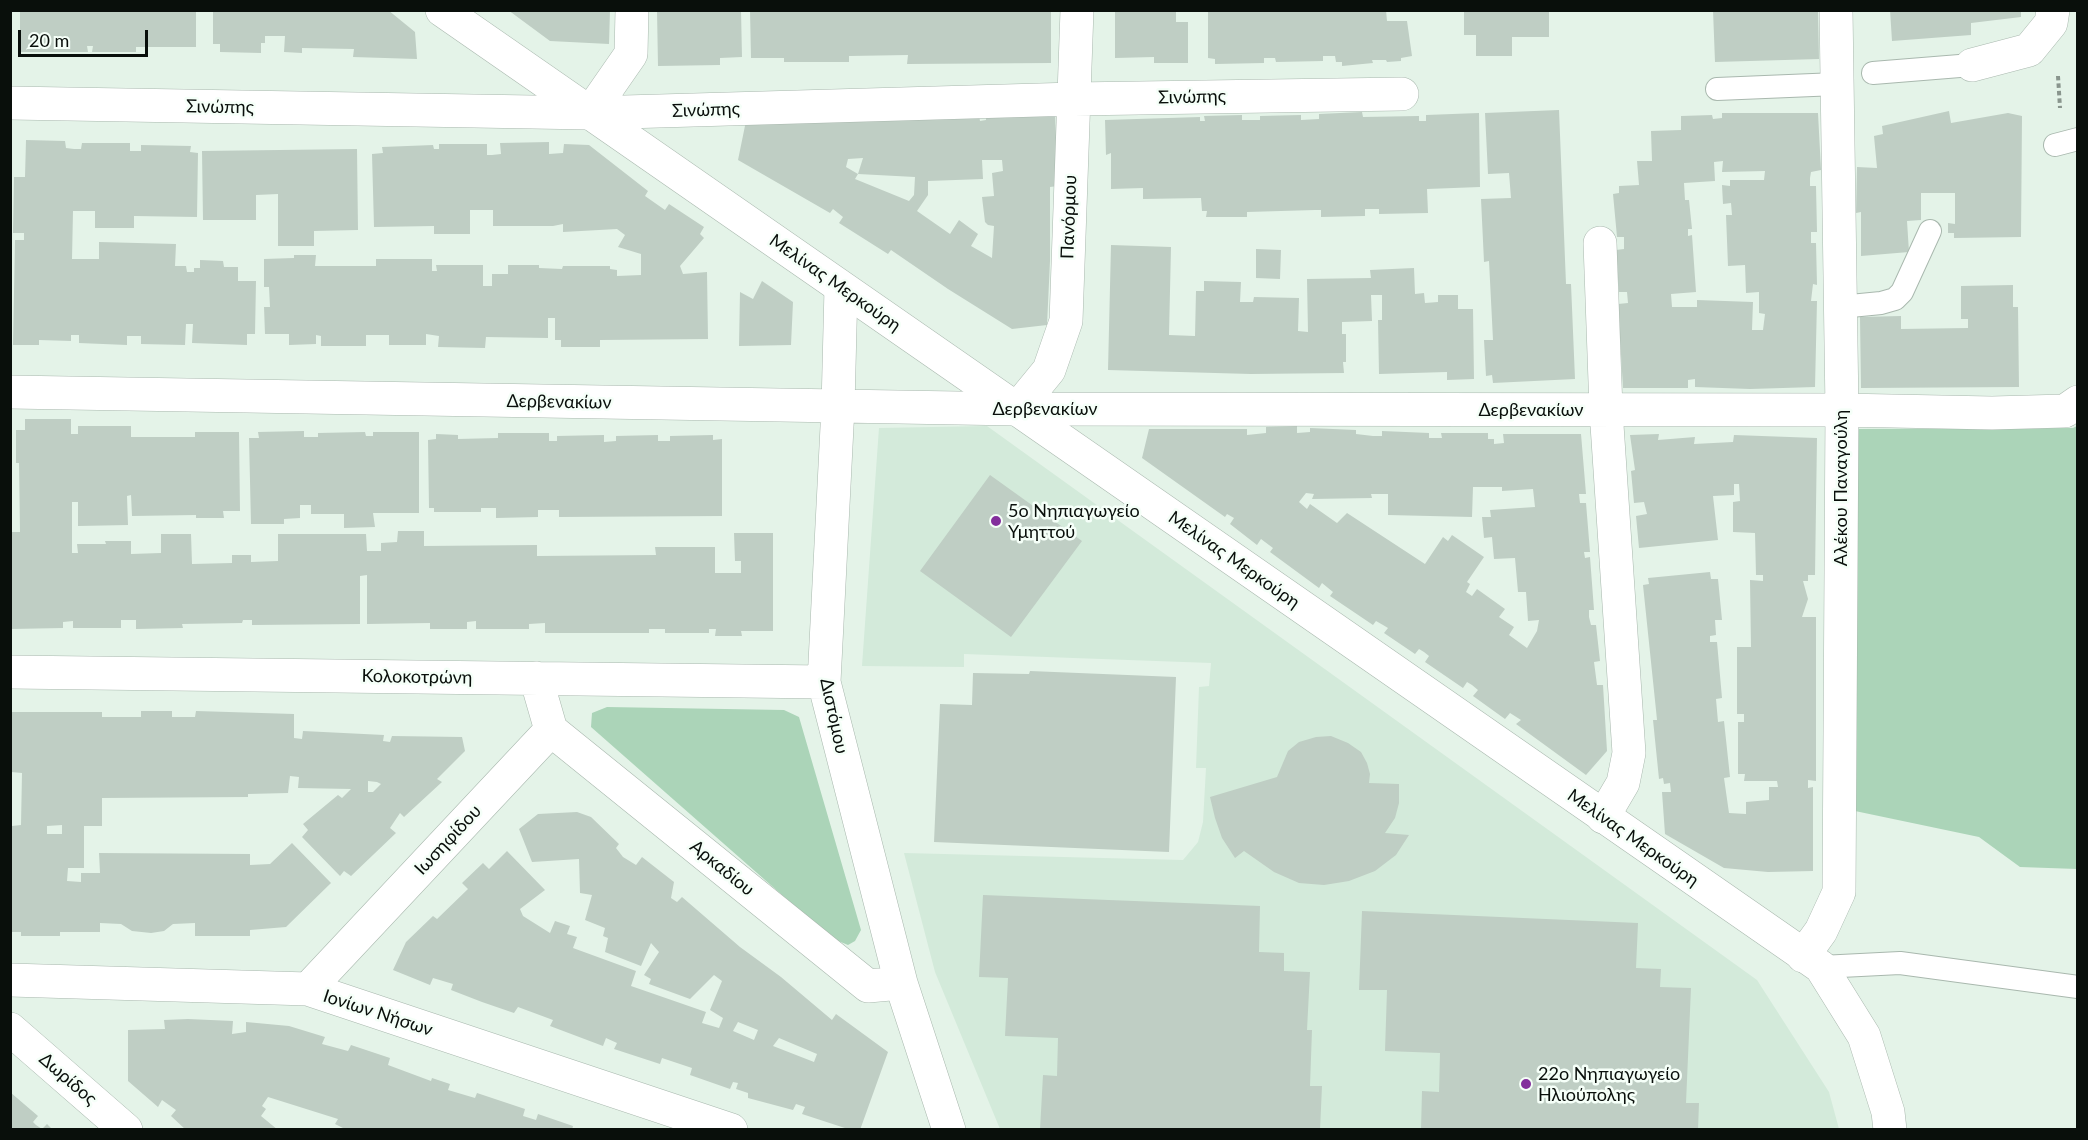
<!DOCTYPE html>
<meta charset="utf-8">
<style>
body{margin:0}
#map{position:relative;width:2088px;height:1140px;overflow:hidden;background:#e4f3e8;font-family:Lato,sans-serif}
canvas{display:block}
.frame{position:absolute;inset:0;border:12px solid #090f0b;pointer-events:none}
.scale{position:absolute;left:18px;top:30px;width:130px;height:27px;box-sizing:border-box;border:3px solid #090f0b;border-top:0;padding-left:8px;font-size:18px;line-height:21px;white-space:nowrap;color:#090f0b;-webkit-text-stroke:4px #f5fff8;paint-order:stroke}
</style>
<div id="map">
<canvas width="2088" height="1140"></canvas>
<div class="frame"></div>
<div class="scale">20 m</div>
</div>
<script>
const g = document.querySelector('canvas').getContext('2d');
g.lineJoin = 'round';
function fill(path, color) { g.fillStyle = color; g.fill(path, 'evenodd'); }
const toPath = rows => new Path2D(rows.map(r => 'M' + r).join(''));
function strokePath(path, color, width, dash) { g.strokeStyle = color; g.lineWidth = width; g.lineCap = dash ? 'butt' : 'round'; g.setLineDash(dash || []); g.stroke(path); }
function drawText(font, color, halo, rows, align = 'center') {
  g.font = font + ' Lato,sans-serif'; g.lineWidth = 5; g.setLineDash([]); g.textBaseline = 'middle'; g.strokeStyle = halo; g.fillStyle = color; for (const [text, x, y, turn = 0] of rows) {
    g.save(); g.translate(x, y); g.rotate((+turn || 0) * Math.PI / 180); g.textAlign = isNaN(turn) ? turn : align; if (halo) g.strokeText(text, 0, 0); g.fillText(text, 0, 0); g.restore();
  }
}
fill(toPath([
 [987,426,1757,980,1829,1092,1839,1129,1000,1129,935,972,904,853,1183,860,1198,842,1203,822,1206,768,1196,768,1199,687,1209,686,1211,663,964,654,964,667,862,666,879,428]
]), '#d3eada');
fill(toPath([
 [2077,426,2077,869,2020,867,1979,837,1855,811,1853,429,2073,428],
 [607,707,784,710,799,717,861,930,855,941,848,945,831,938,591,727,592,713]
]), '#abd4b8');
fill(toPath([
 [20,10,196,10,196,47,136,47,136,52,92,52,93,46,87,46,88,52,20,52],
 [213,10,388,10,415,32,417,59,353,57,354,49,302,48,302,53,284,52,285,36,265,36,265,43,261,43,261,53,220,52,220,44,213,44],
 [508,10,610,10,609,44,550,41],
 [657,10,741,10,742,57,720,58,720,65,658,66],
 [750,10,1051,10,1051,63,907,64,908,55,849,56,849,62,784,62,784,58,751,58],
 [1115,10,1176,10,1176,22,1188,22,1188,63,1154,63,1154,57,1115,58],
 [1208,10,1386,10,1387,21,1407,21,1412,56,1401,58,1401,61,1387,62,1386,60,1372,60,1373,63,1342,66,1342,62,1336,62,1335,56,1323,56,1323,61,1276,62,1275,58,1264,58,1264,63,1215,64,1215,59,1208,58],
 [1464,10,1549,10,1549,37,1512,37,1512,56,1476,56,1476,35,1464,35],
 [1713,10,1818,10,1819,59,1715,62],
 [1890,10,2021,10,2021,17,1971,23,1971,35,1892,41],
 [1559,110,1566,284,1571,284,1575,379,1493,383,1492,375,1486,376,1484,340,1493,340,1489,261,1484,262,1481,199,1511,198,1509,173,1488,174,1485,113],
 [1949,111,1951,123,2008,113,2022,116,2021,237,1954,238,1954,233,1948,233,1948,223,1955,224,1955,193,1921,193,1921,220,1907,221,1909,252,1861,256,1861,212,1856,213,1857,167,1877,168,1874,136,1883,134,1882,126],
 [1362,112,1363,117,1419,116,1419,121,1426,121,1426,115,1479,113,1480,187,1427,189,1428,213,1379,214,1379,209,1365,209,1365,216,1321,217,1321,210,1315,210,1247,212,1247,217,1206,217,1207,211,1202,211,1201,198,1143,199,1143,188,1111,189,1111,153,1106,155,1105,120,1200,117,1200,121,1205,121,1204,116,1242,115,1242,120,1260,120,1260,116,1301,115,1301,120,1319,119,1319,114],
 [1722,113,1818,113,1821,170,1811,172,1810,178,1810,186,1816,186,1817,232,1811,232,1811,243,1816,243,1817,285,1813,284,1811,301,1817,301,1815,387,1750,389,1695,387,1695,379,1688,380,1688,388,1623,388,1618,304,1628,303,1627,292,1619,292,1616,250,1624,249,1624,237,1617,237,1613,194,1619,193,1619,186,1639,185,1637,161,1652,161,1651,131,1681,130,1681,116,1712,115,1713,119,1722,118],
 [1723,161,1722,172,1765,171,1764,180,1730,180,1730,186,1722,185,1723,204,1731,203,1732,215,1726,215,1728,266,1745,265,1746,293,1759,292,1759,313,1765,314,1763,330,1752,330,1753,302,1697,300,1697,307,1672,307,1671,294,1696,292,1692,235,1688,236,1688,229,1692,229,1689,200,1685,200,1684,183,1715,181,1714,162],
 [1055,114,1058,186,1050,187,1050,261,1047,325,1012,329,948,289,891,250,888,254,839,223,843,217,833,209,830,213,738,160,747,116,929,120,929,115,979,115,980,121,986,120,986,115],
 [863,158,858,174,915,177,914,195,909,201,855,179,858,174,846,167,848,159],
 [982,160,1002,160,1003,171,992,173,994,196,982,197,985,222,988,225,994,226,992,258,971,246,978,234,959,220,950,234,917,211,928,195,928,181,983,179],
 [26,140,65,141,66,148,74,149,81,149,82,143,130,143,130,151,141,151,141,145,191,146,190,152,198,153,197,217,134,216,134,228,95,228,95,211,73,211,72,259,99,259,99,242,176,244,175,266,186,266,187,272,194,272,194,268,200,268,200,260,223,261,224,267,238,267,238,281,256,281,255,334,247,334,247,345,192,343,193,324,186,324,185,345,141,344,141,336,127,336,127,345,79,343,79,335,71,335,71,341,39,340,39,345,13,345,15,240,24,240,24,233,13,233,14,177,25,177],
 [549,142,549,154,563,153,564,144,589,145,648,191,645,196,665,210,669,204,704,227,700,234,704,238,680,266,683,274,707,272,708,339,600,340,600,347,561,347,561,340,555,340,555,318,548,318,548,338,486,337,485,348,438,347,439,336,426,334,426,345,389,345,389,335,366,335,366,346,321,346,321,336,316,335,316,344,289,345,289,334,265,334,264,307,270,307,269,287,264,287,264,259,294,258,294,255,316,255,315,266,376,266,376,259,432,259,432,271,437,271,436,265,483,265,483,286,492,286,492,274,508,274,508,265,539,265,539,268,562,269,563,266,610,266,610,269,617,270,617,276,641,275,641,254,618,247,625,235,617,229,563,232,563,224,553,226,493,226,493,210,470,210,470,234,434,234,434,226,374,227,372,154,383,153,382,147,433,145,434,149,439,149,439,144,487,144,487,155,492,155,501,154,500,143],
 [357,149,358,230,314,231,314,246,278,246,278,194,256,195,256,220,203,220,202,151],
 [1111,245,1171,247,1169,335,1195,336,1196,291,1204,291,1204,281,1241,282,1240,302,1253,302,1254,297,1299,298,1298,331,1308,332,1307,279,1371,278,1370,270,1414,268,1415,294,1424,293,1425,303,1438,302,1438,295,1458,295,1458,309,1473,309,1474,379,1447,380,1447,372,1379,374,1378,320,1382,320,1382,295,1371,295,1372,321,1342,322,1342,334,1346,334,1346,362,1343,362,1344,373,1251,374,1108,370],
 [1256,249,1281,250,1280,279,1256,278],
 [762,281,793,302,791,345,739,346,740,292,753,299],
 [2013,285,2013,307,2018,307,2019,387,1861,388,1860,317,1901,316,1901,329,1968,328,1968,319,1961,319,1961,286],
 [25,419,71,419,71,434,78,434,78,426,131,426,131,437,195,437,195,432,239,432,240,511,223,511,224,518,196,518,196,515,132,516,131,495,127,496,128,525,78,526,78,502,72,502,72,553,78,553,77,544,106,544,105,541,131,541,131,554,161,553,161,534,191,534,192,564,232,563,232,555,251,555,251,562,278,561,278,534,366,534,367,551,381,551,381,543,397,542,398,531,424,531,424,546,537,545,537,556,656,555,655,547,715,547,715,573,741,573,741,561,735,561,734,533,773,533,773,631,741,631,742,636,715,636,716,629,709,629,709,633,665,633,665,629,649,629,649,633,545,633,545,623,529,624,529,629,476,629,476,621,467,622,467,629,430,629,430,623,367,624,367,575,360,576,360,624,252,625,252,620,243,620,242,623,182,624,183,628,136,629,136,620,121,620,121,628,73,628,73,621,63,622,63,628,11,629,10,532,20,532,19,463,16,463,16,430,25,430],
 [1297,426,1297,433,1310,432,1310,428,1356,430,1356,434,1373,436,1382,436,1382,431,1429,433,1429,438,1442,438,1441,433,1488,433,1488,439,1494,439,1494,444,1504,443,1503,434,1581,434,1586,494,1579,494,1580,503,1586,503,1590,552,1584,552,1585,558,1590,557,1594,610,1589,610,1589,617,1591,625,1596,625,1600,661,1594,662,1597,685,1603,685,1607,751,1586,775,1516,724,1521,720,1510,713,1505,719,1473,696,1478,690,1472,685,1467,682,1463,688,1425,662,1429,656,1424,652,1419,649,1415,654,1384,633,1388,628,1383,625,1376,621,1373,625,1330,596,1333,592,1322,583,1319,588,1270,552,1273,548,1261,539,1257,545,1230,524,1234,518,1227,514,1225,517,1142,458,1149,429,1247,429,1247,435,1266,433,1266,427],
 [1473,487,1502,487,1502,491,1533,489,1535,507,1490,510,1491,517,1482,517,1484,538,1492,537,1494,559,1515,558,1518,592,1526,592,1528,621,1539,620,1537,631,1527,648,1509,635,1514,627,1499,617,1505,609,1477,589,1472,596,1466,592,1470,584,1467,582,1484,557,1452,535,1448,541,1443,537,1425,564,1347,513,1337,523,1310,504,1307,509,1299,502,1306,493,1314,494,1312,499,1372,498,1371,494,1388,494,1388,515,1472,517],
 [304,431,304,437,318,437,318,433,365,432,366,436,373,436,373,432,419,432,419,513,373,513,375,527,344,528,344,514,311,514,311,505,300,505,300,518,284,519,284,524,251,524,249,438,259,438,258,432],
 [498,433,549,433,549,441,557,441,557,436,604,435,604,442,616,441,616,436,658,435,658,441,670,441,670,436,713,435,713,440,722,439,722,516,559,517,559,510,538,510,538,517,496,518,496,508,481,508,481,512,434,512,434,508,429,508,428,440,436,439,436,434,458,435,458,439,498,438],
 [1659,434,1658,440,1695,437,1694,444,1733,442,1734,435,1817,438,1815,575,1808,575,1808,581,1803,581,1808,599,1802,617,1816,617,1816,781,1808,780,1808,788,1813,787,1813,871,1768,872,1724,868,1665,834,1662,792,1671,792,1670,783,1664,784,1663,778,1659,779,1653,720,1657,720,1656,710,1643,585,1649,584,1648,578,1710,572,1711,579,1718,579,1722,620,1715,620,1716,635,1710,636,1710,642,1717,642,1722,698,1716,699,1718,722,1724,721,1730,777,1724,778,1729,813,1746,814,1746,802,1769,800,1769,787,1778,787,1777,781,1744,781,1745,774,1738,774,1738,722,1744,722,1744,714,1737,714,1737,647,1751,647,1750,580,1763,581,1763,575,1756,575,1755,533,1733,532,1733,502,1740,501,1739,484,1734,484,1734,495,1713,496,1718,540,1639,548,1636,516,1647,514,1644,502,1634,503,1631,471,1635,470,1630,435],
 [990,475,1082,541,1011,637,920,571],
 [1030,671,1176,677,1169,852,934,842,940,704,972,705,973,673,1029,674],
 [141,711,172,711,172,717,195,717,196,711,294,714,294,738,302,739,303,731,384,735,383,741,390,742,392,736,462,737,465,751,437,779,442,782,404,817,400,813,390,828,396,833,351,876,344,871,340,876,302,837,308,830,303,824,338,795,342,798,351,789,298,788,299,777,290,776,288,793,248,794,248,797,102,798,102,826,84,826,84,868,68,868,67,881,81,882,81,873,100,873,99,853,250,854,250,865,270,864,292,843,331,883,286,927,250,930,250,936,195,936,195,923,173,924,164,931,151,933,132,931,121,924,100,923,100,932,60,932,60,936,21,936,21,932,12,932,10,837,12,837,12,826,21,825,22,773,11,772,11,712,102,712,102,717,141,717],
 [368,781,377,782,381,784,373,792,368,792],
 [62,825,62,834,47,834,47,826],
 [1331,736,1348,743,1361,752,1367,763,1370,774,1369,783,1399,784,1399,803,1395,818,1385,833,1409,835,1396,855,1375,871,1349,881,1324,885,1299,883,1274,872,1244,851,1235,858,1222,838,1215,818,1210,797,1277,777,1288,751,1299,742,1316,737],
 [577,812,591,817,619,844,616,848,623,857,636,865,642,857,674,882,671,898,677,902,682,897,740,947,781,977,832,1020,836,1014,888,1052,860,1130,851,1130,802,1114,805,1107,796,1104,793,1110,748,1098,748,1093,736,1089,738,1083,733,1082,730,1089,690,1075,692,1068,662,1058,660,1064,614,1049,617,1043,606,1038,603,1046,550,1026,553,1020,518,1007,514,1013,482,1002,451,990,453,984,433,978,430,985,393,970,406,942,433,916,437,919,468,889,462,883,483,863,489,869,507,851,545,890,520,909,523,916,550,933,555,921,570,926,567,934,577,937,573,948,636,971,631,986,706,1012,702,1023,719,1028,723,1018,710,1010,722,981,714,975,690,999,649,984,651,979,644,975,659,952,651,943,641,966,605,952,608,938,603,936,605,928,585,920,592,895,580,893,579,859,532,862,519,829,538,814],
 [738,1022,758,1030,754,1040,733,1031],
 [779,1038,817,1054,814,1062,773,1046],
 [983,895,1260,906,1259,952,1284,953,1284,971,1310,972,1307,1030,1312,1030,1310,1086,1322,1086,1320,1130,1040,1130,1043,1075,1057,1076,1058,1038,1005,1036,1008,978,979,977],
 [1362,911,1638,923,1636,968,1661,969,1660,987,1691,988,1686,1103,1699,1103,1698,1130,1421,1130,1422,1091,1439,1092,1440,1053,1385,1051,1387,990,1359,990],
 [188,1019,233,1021,232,1034,246,1032,246,1022,289,1026,325,1037,322,1044,348,1051,351,1045,390,1058,388,1065,431,1081,432,1078,450,1084,448,1090,475,1098,477,1093,525,1109,523,1116,536,1120,538,1114,573,1126,572,1130,395,1130,390,1128,389,1130,347,1130,335,1124,338,1119,268,1097,262,1106,266,1109,261,1116,278,1130,186,1130,171,1116,176,1110,162,1100,158,1107,128,1081,128,1030,165,1029,164,1020],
 [10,1092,38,1116,33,1122,36,1125,42,1129,47,1124,53,1130,10,1130]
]), '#bfcec4');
const lane = toPath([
 [1873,73,1972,65],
 [1717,89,1837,84],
 [2055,145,2078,139],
 [1840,307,1881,303,1895,299,1902,292,1930,231],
 [1821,967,1900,963,2078,987]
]);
const street = toPath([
 [1972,65,2029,50,2051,23,2053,10],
 [10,103,590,113,1074,99,1402,94],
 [590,113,631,54,632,10],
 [1600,243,1606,410,1629,753,1623,783,1603,817],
 [841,288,838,407,824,682,901,983,949,1130],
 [10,392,1017,409,1842,410,1992,413,2065,411,2078,402],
 [1017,409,1049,370,1066,321,1077,10],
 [10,672,824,682],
 [551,730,868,986,901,983],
 [1803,956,1821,931,1839,892,1842,410,1836,10],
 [10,980,308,989,731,1130],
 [308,989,551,730,536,678],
 [10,1029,126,1130]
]);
const secondary = toPath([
 [442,10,1821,967,1864,1036,1888,1112,1890,1130]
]);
strokePath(lane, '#a9b8ae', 24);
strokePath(street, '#a9b8ae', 34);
strokePath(secondary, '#a9b8ae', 34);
strokePath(toPath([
 [2058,76,2060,108]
]), '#89958d', 4, [4.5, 3]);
strokePath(lane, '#fff', 22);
strokePath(street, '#fff', 33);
strokePath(secondary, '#fff', 33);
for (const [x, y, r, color] of [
 [996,521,6,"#832e9c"],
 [1526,1084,6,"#832e9c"]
]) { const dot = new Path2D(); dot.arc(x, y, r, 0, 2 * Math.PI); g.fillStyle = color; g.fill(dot); strokePath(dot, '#f5fff8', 2); }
drawText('18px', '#090f0b', '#f5fff8', [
 ["Σινώπης",1192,97,-1],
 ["Σινώπης",220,107,1],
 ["Σινώπης",706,110,-2],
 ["Πανόρμου",1069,217,-88],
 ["Μελίνας Μερκούρη",835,283,35],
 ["Δερβενακίων",559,402,1],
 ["Δερβενακίων",1045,409],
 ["Δερβενακίων",1531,410],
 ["Αλέκου Παναγούλη",1841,488,-90],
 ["Μελίνας Μερκούρη",1234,560,35],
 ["Κολοκοτρώνη",417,677,1],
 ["Διστόμου",834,716,78],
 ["Μελίνας Μερκούρη",1633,838,35],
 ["Ιωσηφίδου",448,840,-47],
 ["Αρκαδίου",722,868,39],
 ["Ιονίων Νήσων",378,1013,18],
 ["Δωρίδος",68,1079,41]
]);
drawText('18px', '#090f0b', '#f5fff8', [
 ["5ο Νηπιαγωγείο",1008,511],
 ["Υμηττού",1008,532],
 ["22ο Νηπιαγωγείο",1538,1074],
 ["Ηλιούπολης",1538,1095]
], 'left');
</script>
